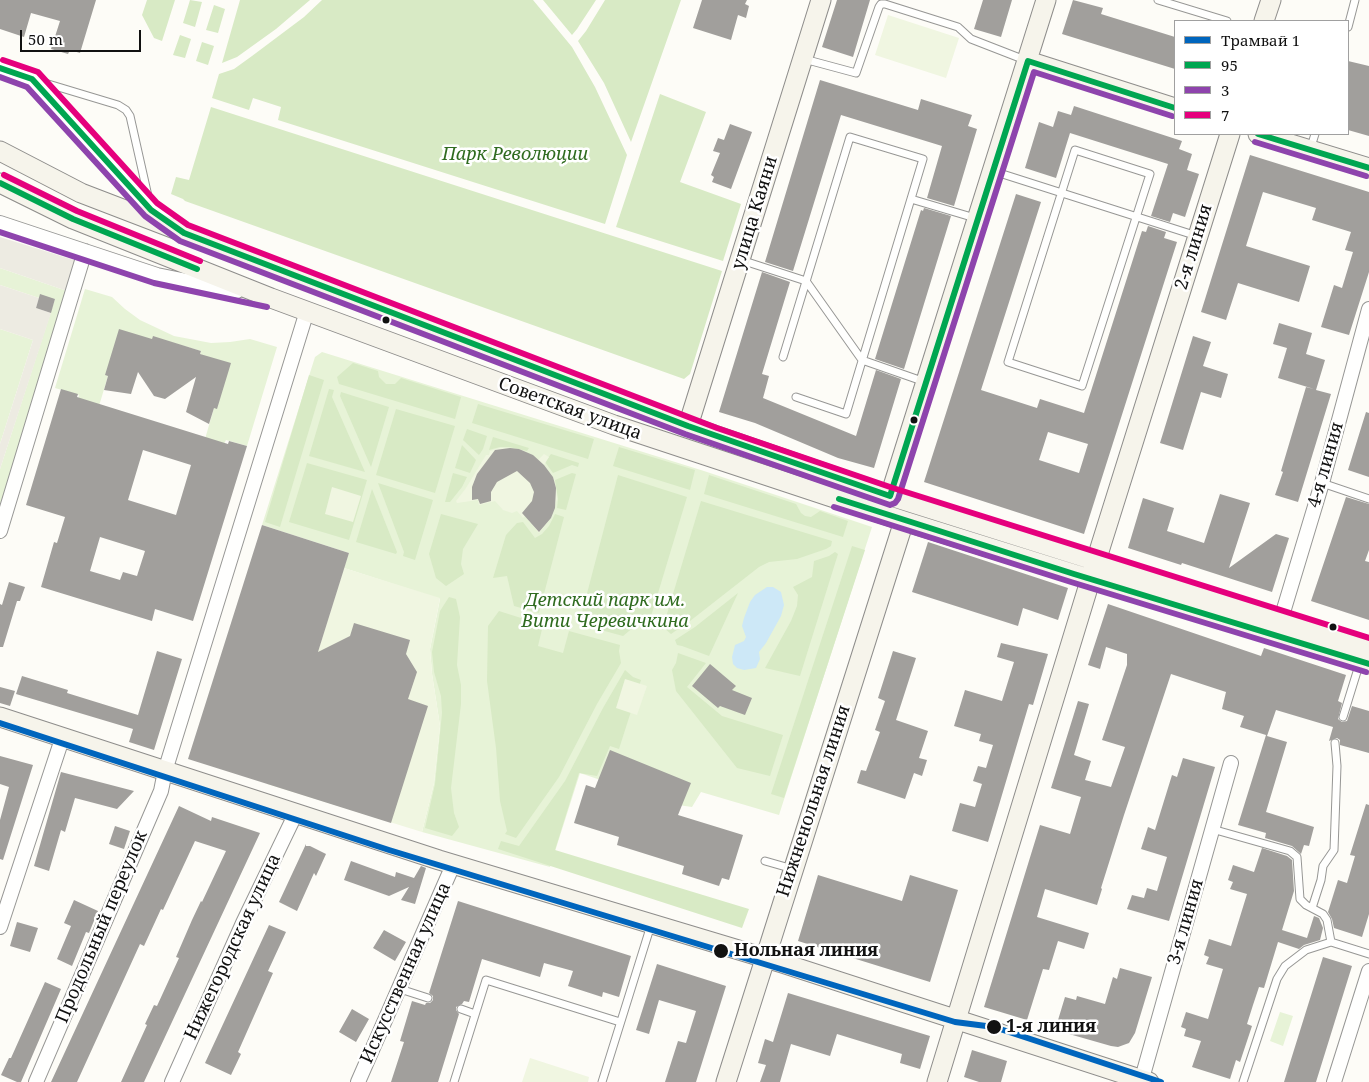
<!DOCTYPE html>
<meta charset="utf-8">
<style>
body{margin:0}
#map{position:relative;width:1369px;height:1082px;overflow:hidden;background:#fdfcf7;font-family:"Noto Serif",serif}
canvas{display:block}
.legend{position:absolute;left:1174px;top:20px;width:175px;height:115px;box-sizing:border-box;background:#fff;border:1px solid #a0a0a0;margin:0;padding:6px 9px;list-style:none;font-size:15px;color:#111}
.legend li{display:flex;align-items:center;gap:10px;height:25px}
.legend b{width:25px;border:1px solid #a0a0a0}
.scale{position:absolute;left:20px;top:30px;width:121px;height:22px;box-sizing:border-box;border:2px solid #111;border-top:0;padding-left:6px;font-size:15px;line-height:18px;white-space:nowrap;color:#111;-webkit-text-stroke:4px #fff;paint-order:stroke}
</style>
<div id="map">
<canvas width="1369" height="1082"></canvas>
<ul class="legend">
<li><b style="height:6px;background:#0065bd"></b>Трамвай 1</li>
<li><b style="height:6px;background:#00a651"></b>95</li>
<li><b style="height:6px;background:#8e44ad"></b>3</li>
<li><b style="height:6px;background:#e5007d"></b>7</li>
</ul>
<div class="scale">50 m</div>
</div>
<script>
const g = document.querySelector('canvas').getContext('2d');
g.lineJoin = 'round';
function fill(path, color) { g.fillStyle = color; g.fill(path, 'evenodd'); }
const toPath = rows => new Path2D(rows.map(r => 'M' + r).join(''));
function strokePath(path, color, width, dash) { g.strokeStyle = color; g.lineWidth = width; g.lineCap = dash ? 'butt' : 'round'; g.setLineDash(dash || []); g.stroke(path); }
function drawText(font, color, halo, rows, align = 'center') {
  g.font = font + ' "Noto Serif",serif'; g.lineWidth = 5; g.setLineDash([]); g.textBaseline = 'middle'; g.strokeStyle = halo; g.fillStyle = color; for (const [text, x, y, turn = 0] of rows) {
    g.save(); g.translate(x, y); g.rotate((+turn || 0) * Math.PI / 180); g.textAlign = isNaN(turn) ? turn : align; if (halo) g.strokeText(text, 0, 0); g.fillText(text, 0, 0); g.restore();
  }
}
fill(toPath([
 [0,268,67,291,0,505,0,469,55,299,39,298,0,285],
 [85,289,112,297,125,309,140,320,174,336,211,343,230,342,250,339,277,347,247,446,226,440,224,444,205,439,214,408,200,354,201,351,153,337,152,339,108,376,99,406,78,400,79,395,55,388],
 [0,329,33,340,0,444],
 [322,352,704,471,872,527,779,815,701,792,692,807,671,804,580,773,550,867,422,832,434,783,440,726,432,674,430,649,440,599,344,568,349,553,262,525,315,357],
 [1280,1012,1293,1016,1283,1046,1270,1041]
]), '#e7f3d7');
fill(toPath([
 [147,0,175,0,162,41,154,38,142,15],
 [190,0,202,2,195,27,183,23],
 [240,0,310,0,276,29,237,57,222,63],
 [322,0,533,0,572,47,595,87,627,155,605,224,278,120,281,107,253,98,249,110,212,98,219,74,234,69,252,56,304,17],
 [543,0,596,0,577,29,572,35],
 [605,0,681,0,631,142,604,83,578,41,586,31],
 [214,5,225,9,218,33,206,30],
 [180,35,191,39,185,58,173,55],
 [202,42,214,46,208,65,196,61],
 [660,94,706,112,680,182,741,204,723,261,616,227],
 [211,107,722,271,690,374,684,379,185,201,183,199,171,194,176,177,189,180],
 [353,363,378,371,379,377,386,384,395,384,401,378,461,397,455,419,339,384,337,377],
 [309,375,324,380,280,527,265,522],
 [329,389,334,390,332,397,365,472,309,456],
 [341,392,389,407,371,467,340,396],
 [478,404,594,439,588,459,472,423],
 [396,409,455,426,435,493,376,475],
 [467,429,487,436,483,449,479,455,463,440],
 [493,437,529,448,527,451,509,447,500,447,489,450],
 [462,445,476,460,470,473,455,468],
 [619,447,695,470,690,490,613,466],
 [551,454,579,463,578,467,572,465,553,473,545,462],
 [307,463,367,480,349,540,289,522],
 [453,473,467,477,462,487,450,502,445,502],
 [572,473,576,474,566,510,557,508,558,499,555,480],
 [618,475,687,497,649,623,635,626,623,636,579,624],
 [709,475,796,504,801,513,805,516,811,517,820,511,848,521,843,537,704,494],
 [378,483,433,500,415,560,403,556,404,552],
 [372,489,397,552,396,554,356,542],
 [701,501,832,541,831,546,826,549,797,559,769,562,759,567,690,621,671,634,663,627],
 [441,514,478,524,463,549,461,564,464,574,446,586,436,578,429,554],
 [555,514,564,517,539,613,514,606,507,576,493,578,506,535,517,523,523,522,535,538,542,534,549,526],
 [852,546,865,550,784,798,771,794],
 [835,552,838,554,800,676,765,668,791,621,797,606,798,595,793,587,812,577,814,561,829,556],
 [738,593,709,656,682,646,677,645,675,640,695,627],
 [449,597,456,599,460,617,457,665,461,685,461,704,451,788,454,813,459,827,452,836,425,828,435,784,442,713,441,696,434,672,432,652,440,611],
 [499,611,543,625,538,646,563,653,569,631,620,645,619,651,621,663,597,704,559,777,516,838,505,834,507,831,500,801,496,748,487,681,488,626],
 [678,653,706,663,687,687,722,716,783,735,770,776,737,768,676,691,672,670,676,663],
 [625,670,633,677,641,680,619,749,610,746,597,776,579,773,555,850,749,909,742,928,498,849,501,841,519,846,565,781,603,708]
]), '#d8eac5');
fill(toPath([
 [888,15,959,38,946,78,875,55],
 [500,448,519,449,532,455,538,460,544,454,549,457,544,465,553,477,556,488,557,499,551,518,539,533,525,516,523,518,517,511,512,513,503,510,495,501,479,505,478,500,457,503,456,501,466,488,486,455,489,455,490,451],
 [332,487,361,496,353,522,325,514],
 [344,568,440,598,430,649,432,674,440,726,434,783,422,832,267,784,306,658,315,661],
 [625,679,647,686,637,715,616,708],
 [530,1058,589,1077,588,1082,522,1082]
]), '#f0f6e1');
fill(toPath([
 [0,237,77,261,67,291,0,268],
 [0,285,39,298,36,308,51,313,0,469,0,444,33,340,0,329]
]), '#edebe2');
fill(toPath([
 [767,587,773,587,781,592,784,605,781,616,766,643,759,652,760,659,756,668,744,670,737,668,733,664,732,657,735,645,744,641,746,637,742,626,744,618,750,602,755,595]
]), '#cde8f7');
fill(toPath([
 [0,0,96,0,80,53,70,50,68,54,51,49,60,21,31,13,24,37,0,29],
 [702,0,747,0,745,4,749,6,746,18,738,15,731,40,693,28],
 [837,0,870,0,853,57,822,47],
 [983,0,1012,0,1001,37,974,29],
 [1073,0,1103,8,1101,14,1175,37,1175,69,1062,34],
 [1348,61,1369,66,1369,136,1348,130],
 [820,80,918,110,921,99,972,115,968,126,977,129,954,206,927,198,942,146,841,115,793,271,765,262],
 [1074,106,1182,141,1179,149,1192,154,1187,170,1199,174,1185,217,1173,213,1170,222,1151,216,1168,164,1070,133,1056,178,1025,168,1039,122,1053,127,1058,111,1071,115],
 [730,124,752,132,731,189,712,182,714,177,711,175,720,153,713,151,718,138,724,140],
 [1250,155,1369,192,1369,272,1349,335,1321,327,1334,285,1342,288,1353,252,1345,250,1351,232,1312,220,1316,208,1263,192,1246,246,1310,266,1299,302,1238,283,1226,320,1201,312],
 [1016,194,1041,202,981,390,1037,408,1040,399,1084,413,1142,231,1146,232,1148,226,1166,232,1164,238,1177,242,1084,534,924,482],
 [1048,432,1088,444,1079,473,1039,460],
 [924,208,951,216,904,369,875,359,921,210,923,211],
 [762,272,790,282,762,374,769,376,763,398,856,436,876,370,901,379,874,468,838,458,755,423,719,412],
 [40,294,55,299,51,313,36,308],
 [1279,323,1312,333,1306,354,1325,360,1316,390,1331,394,1298,502,1275,495,1283,472,1281,471,1306,387,1314,389,1278,378,1287,348,1273,344],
 [119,329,152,339,153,336,201,351,200,354,231,363,217,409,214,408,209,424,186,412,196,377,165,399,154,396,138,372,131,394,104,390,108,376,105,375],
 [1193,336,1211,342,1203,366,1228,374,1221,398,1201,392,1183,450,1160,443],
 [61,389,78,394,77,397,228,444,229,441,247,446,193,621,155,609,152,621,41,587,54,542,57,543,65,517,26,505],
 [143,450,191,465,176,515,128,500],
 [100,537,145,551,137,576,123,572,120,580,90,571],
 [1366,412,1369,413,1369,477,1348,470],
 [510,448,519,449,533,455,544,465,553,477,556,488,555,508,551,518,539,532,522,513,532,501,534,492,530,483,517,471,497,482,491,492,491,501,480,504,478,499,472,500,472,487,477,474,495,450],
 [1220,494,1250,503,1229,568,1276,534,1289,538,1272,592,1182,563,1181,565,1128,548,1143,498,1174,508,1167,531,1204,543],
 [1346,497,1369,504,1369,550,1365,561,1369,562,1369,620,1311,601],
 [262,525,349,553,318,652,350,636,354,623,410,640,406,654,417,672,408,699,428,706,391,823,188,759],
 [928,542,1068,588,1058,620,1023,608,1018,626,912,592],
 [9,582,25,587,20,601,17,601,3,647,0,647,0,604,2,605],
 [1108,604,1261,656,1264,648,1346,675,1338,701,1342,703,1338,719,1342,722,1347,721,1352,706,1369,711,1369,753,1340,745,1340,740,1337,738,1329,741,1333,727,1276,710,1267,736,1287,742,1266,812,1314,827,1309,846,1304,845,1301,854,1292,846,1265,838,1266,833,1238,825,1266,735,1240,727,1244,716,1222,709,1226,692,1171,674,1124,815,1101,888,1102,889,1097,905,1045,889,1037,917,1089,933,1084,949,1058,941,1049,970,1043,969,1027,1020,984,1007,1040,825,1070,834,1081,797,1051,788,1078,701,1089,704,1074,755,1091,761,1085,780,1111,787,1125,747,1102,740,1127,665,1127,654,1106,647,1100,669,1088,665],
 [1001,643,1048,654,1033,705,1029,704,988,842,952,831,960,803,975,807,982,784,973,781,978,766,986,768,993,745,979,741,981,734,954,726,965,690,1002,701,1014,662,997,657],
 [157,651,182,659,154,750,129,742,133,729,16,694,22,676,68,690,67,693,138,715],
 [893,651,916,658,896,720,928,731,919,758,927,760,922,776,914,773,905,799,857,783,861,770,866,771,880,732,875,730,885,701,878,698],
 [710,664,736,686,732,690,752,698,745,715,720,706,718,708,692,686],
 [0,687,15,691,10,706,0,703],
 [610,750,691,783,678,815,743,835,729,880,722,878,719,886,682,874,684,866,617,845,619,837,574,823,586,785,595,788],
 [0,756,33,765,3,860,0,859,0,820,9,787,0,784],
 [1183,758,1215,767,1169,921,1127,909,1132,895,1144,898,1147,888,1157,891,1167,857,1141,849,1148,827,1155,830,1172,775,1177,777],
 [61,772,134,791,117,809,75,798,65,832,61,830,49,871,34,866],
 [1366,804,1369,805,1369,914,1362,937,1334,928,1332,919,1328,912,1338,880,1347,883,1355,856,1350,855],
 [179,806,211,821,212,817,260,833,144,1082,121,1082,147,1025,145,1024,154,1005,157,1006,179,958,176,957,192,920,201,901,202,902,226,851,195,841,163,910,161,909,144,946,140,944,77,1082,51,1082],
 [115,826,130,831,124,849,109,844],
 [306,844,306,846,310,846,326,854,316,876,314,873,297,911,279,902],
 [1262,848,1287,856,1292,860,1294,891,1282,930,1307,938,1314,916,1319,918,1323,928,1320,940,1304,945,1299,949,1278,942,1264,988,1259,987,1253,1005,1247,1024,1252,1026,1240,1062,1236,1060,1230,1079,1192,1067,1201,1041,1184,1036,1186,1029,1181,1027,1186,1012,1208,1019,1223,969,1206,964,1209,957,1204,955,1209,939,1231,946,1247,894,1230,889,1233,882,1228,880,1233,865,1254,872],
 [351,861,395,877,396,872,414,878,421,866,426,868,415,904,401,900,409,887,389,896,344,880],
 [818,875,902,901,910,875,958,890,930,982,798,941],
 [74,900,98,911,89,933,86,932,72,966,57,959,71,926,64,923],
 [458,901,631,956,619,997,603,992,602,997,568,986,573,971,544,963,540,977,482,959,469,1002,464,1001,462,1004,456,1007,456,1010,459,1014,438,1082,391,1082,404,1042,400,1041,412,1001,425,1005,426,1003,430,1003,433,1000,433,996,429,993],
 [17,922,38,928,30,952,10,946],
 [269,925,286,932,268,971,273,973,238,1052,241,1054,231,1075,205,1063],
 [384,930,406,942,395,961,373,948],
 [1323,957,1352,966,1330,1037,1316,1082,1284,1082],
 [657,964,726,986,696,1082,665,1082,678,1041,686,1043,696,1011,659,1000,649,1034,636,1030],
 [1120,968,1152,977,1135,1033,1129,1043,1118,1047,1111,1046,1055,1030,1065,997,1076,1000,1077,996,1105,1004,1113,977,1117,979],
 [45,982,61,989,21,1082,17,1082,1,1075,9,1058,11,1058],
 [788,993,930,1036,920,1069,900,1063,902,1054,837,1034,830,1056,791,1044,780,1082,760,1082,766,1065,758,1063,765,1039,773,1042],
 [352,1009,369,1019,356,1042,339,1032],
 [972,1050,1007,1061,1001,1082,979,1082,964,1077]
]), '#a19f9c');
const lane = toPath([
 [1158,0,1227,21],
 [1348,27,1355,0],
 [804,59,856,73,879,7,881,4,885,4,958,27,971,39,1025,60],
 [35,80,118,105,126,110,130,116,150,205],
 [1075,150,1150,174,1082,386,1008,362,1075,150],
 [1310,150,1315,134],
 [993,171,1197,236],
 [911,199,975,218],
 [741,260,806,281,862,360,925,382],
 [783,357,850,137,923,159,846,414,796,397],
 [1322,483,1369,499],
 [1343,717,1360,662],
 [1212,829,1290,851,1297,857,1300,899,1306,905,1323,914,1327,920,1331,942,1369,954],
 [765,861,793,869],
 [1312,908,1321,880,1323,866,1334,850,1337,766,1335,743],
 [400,989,428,998],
 [461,1009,475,1014],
 [454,1082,486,980,620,1022],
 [602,1082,651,925],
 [1243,1082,1277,979,1285,966,1306,950,1331,942]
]);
const street = toPath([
 [0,68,32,79,151,210,167,221],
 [0,223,157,275,237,291],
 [0,531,85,251],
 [1281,619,1322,483,1369,309],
 [0,927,63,736],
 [36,1082,161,791,165,771,307,311],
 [172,1082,243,923,296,813],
 [358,1082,453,865],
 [1141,1082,1231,763],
 [1334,1082,1369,971]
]);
const secondary = toPath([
 [1264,21,1271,0],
 [1028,61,1175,108],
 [1258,134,1369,168],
 [0,151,81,193,688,426,890,496,1369,647],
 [0,183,73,219,271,298,614,425,904,521,1074,574,1369,664],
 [688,426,821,0],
 [890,496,1046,0],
 [0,717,439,860,782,963,1149,1082],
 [726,1082,904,521],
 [937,1082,1101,545,1230,134]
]);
strokePath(lane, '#979795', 9);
strokePath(street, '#979795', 16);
strokePath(secondary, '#8e8d8b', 21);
strokePath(lane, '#fffffe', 7);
strokePath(street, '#fffffe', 14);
strokePath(secondary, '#f6f4eb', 19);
strokePath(toPath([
 [0,68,32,79,151,210,184,233,688,426,890,496,1028,61,1175,108],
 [1258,134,1369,168],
 [0,183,73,219,197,269],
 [839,499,1074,574,1369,664]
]), '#00a651', 6);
strokePath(toPath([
 [0,77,27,87,145,216,180,241,685,434,890,505,895,503,898,499,1034,72,1172,116],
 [1255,142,1366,176],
 [0,232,154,283,267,307],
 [834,507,1071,582,1366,672]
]), '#8e44ad', 6);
strokePath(toPath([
 [3,60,38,72,157,203,188,225,717,428,893,488,1369,638],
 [4,175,77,211,200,261]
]), '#e5007d', 6);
strokePath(toPath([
 [0,723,389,850,955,1022,994,1027,1161,1082]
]), '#0065bd', 6);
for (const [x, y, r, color] of [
 [386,320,4.5,"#111"],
 [914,420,4.5,"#111"],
 [1333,627,4.5,"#111"],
 [721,951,8,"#111"],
 [994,1027,8,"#111"]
]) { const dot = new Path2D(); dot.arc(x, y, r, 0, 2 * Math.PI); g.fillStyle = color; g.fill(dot); strokePath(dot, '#fff', 2); }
drawText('italic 18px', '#2f6b1f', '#fff', [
 ["Парк Революции",515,155],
 ["Детский парк им.",605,601],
 ["Вити Черевичкина",605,622]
]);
drawText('18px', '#111', '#fff', [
 ["улица Каяни",755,213,-73],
 ["2-я линия",1194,247,-73],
 ["Советская улица",570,409,20],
 ["4-я линия",1326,465,-74],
 ["Нижненольная линия",814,801,-72],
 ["3-я линия",1186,922,-74],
 ["Продольный переулок",102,927,-67],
 ["Нижегородская улица",233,947,-65],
 ["Искусственная улица",406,973,-66]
]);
drawText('bold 18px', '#111', '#fff', [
 ["Нольная линия",734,951],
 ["1-я линия",1006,1027]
], 'left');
</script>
